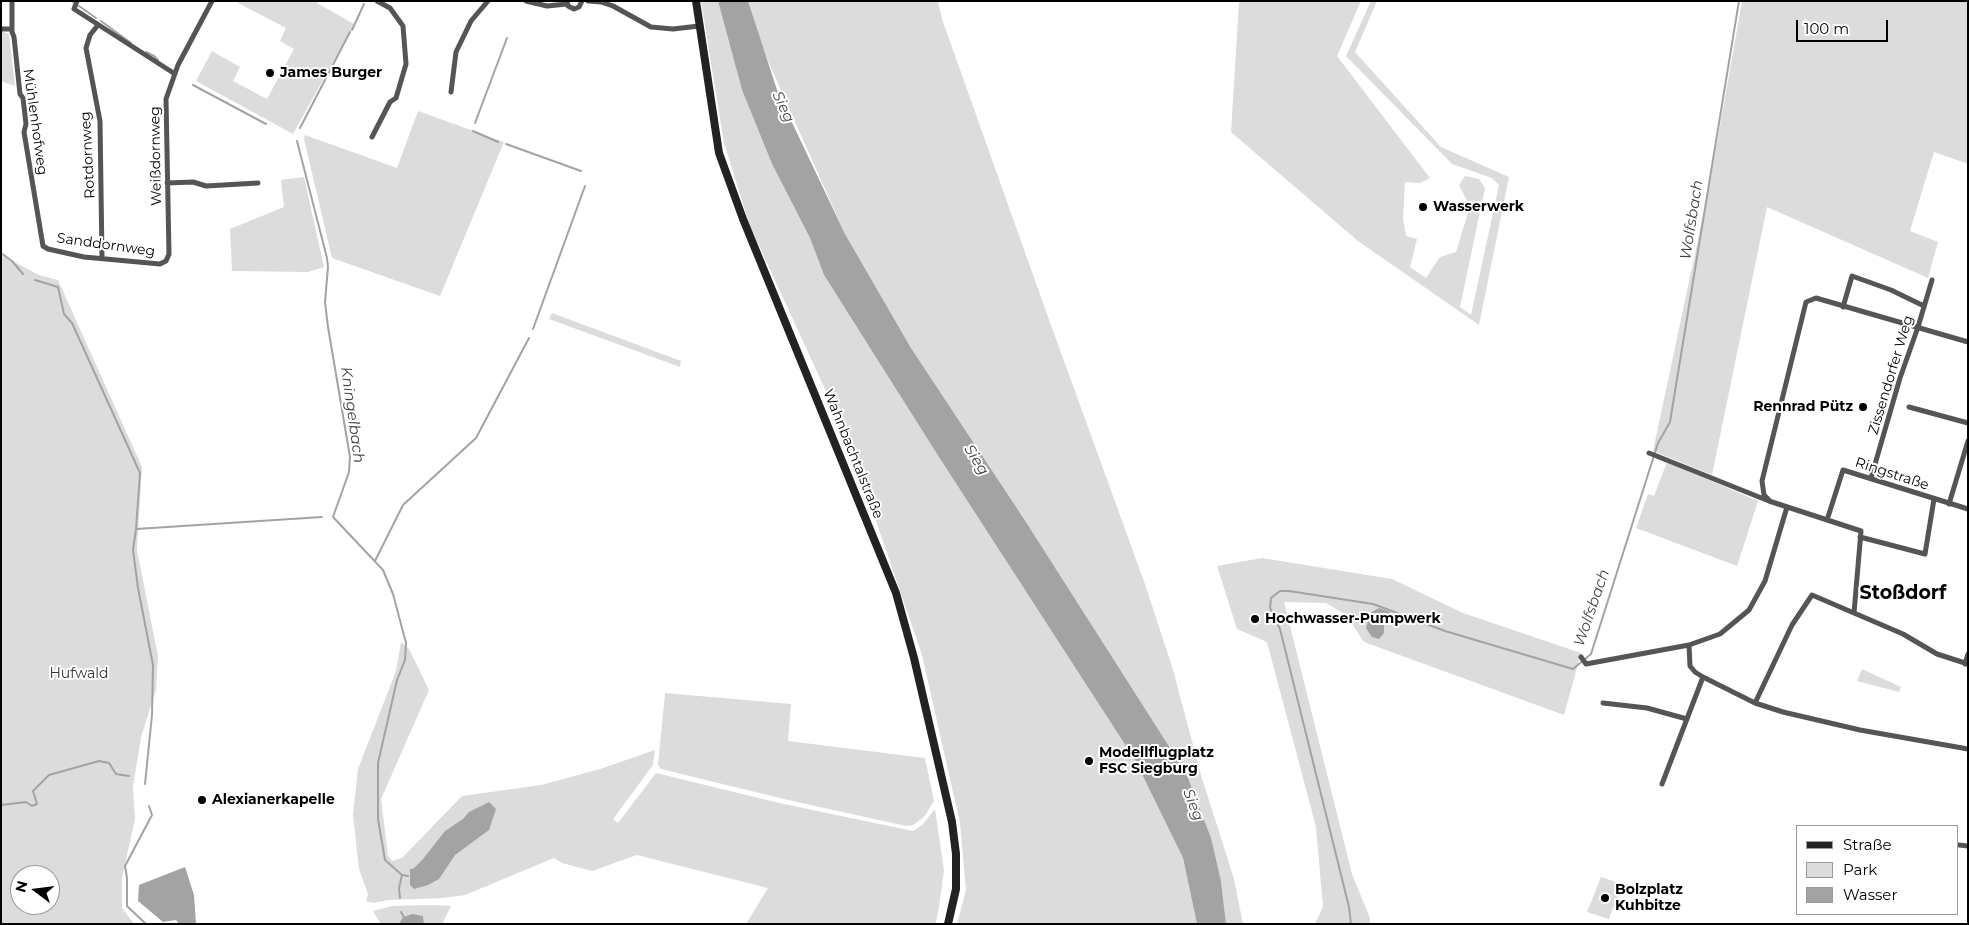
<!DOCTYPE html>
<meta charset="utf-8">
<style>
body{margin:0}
#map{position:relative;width:1969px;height:925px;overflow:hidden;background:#fff;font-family:Montserrat,sans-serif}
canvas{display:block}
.frame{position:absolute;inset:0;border:2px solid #000;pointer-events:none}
.legend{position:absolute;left:1796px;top:825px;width:162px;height:90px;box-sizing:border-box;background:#fff;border:1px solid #999;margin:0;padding:6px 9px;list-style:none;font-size:15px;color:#000}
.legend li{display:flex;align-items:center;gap:10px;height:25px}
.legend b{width:25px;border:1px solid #999}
.north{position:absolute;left:10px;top:865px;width:50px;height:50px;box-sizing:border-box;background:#fff;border:1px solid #999;border-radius:50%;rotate:285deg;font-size:14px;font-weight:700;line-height:20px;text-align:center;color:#000}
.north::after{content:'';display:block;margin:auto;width:18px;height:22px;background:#000;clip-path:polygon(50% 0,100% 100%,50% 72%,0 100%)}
.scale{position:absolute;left:1796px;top:20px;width:92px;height:22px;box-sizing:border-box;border:2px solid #000;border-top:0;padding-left:6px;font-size:15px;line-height:18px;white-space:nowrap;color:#000;-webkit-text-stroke:4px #fff;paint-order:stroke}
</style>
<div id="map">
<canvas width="1969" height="925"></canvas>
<div class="frame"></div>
<ul class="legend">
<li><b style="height:6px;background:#222"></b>Straße</li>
<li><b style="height:14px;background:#dcdcdc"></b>Park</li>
<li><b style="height:14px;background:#a3a3a3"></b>Wasser</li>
</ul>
<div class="north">N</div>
<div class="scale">100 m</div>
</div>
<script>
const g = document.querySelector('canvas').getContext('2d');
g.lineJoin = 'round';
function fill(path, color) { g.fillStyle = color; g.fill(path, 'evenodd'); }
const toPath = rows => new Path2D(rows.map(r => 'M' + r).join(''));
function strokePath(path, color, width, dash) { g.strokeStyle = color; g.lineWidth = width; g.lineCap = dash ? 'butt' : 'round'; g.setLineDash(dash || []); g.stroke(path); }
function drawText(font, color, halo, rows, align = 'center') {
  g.font = font + ' Montserrat,sans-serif'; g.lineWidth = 4; g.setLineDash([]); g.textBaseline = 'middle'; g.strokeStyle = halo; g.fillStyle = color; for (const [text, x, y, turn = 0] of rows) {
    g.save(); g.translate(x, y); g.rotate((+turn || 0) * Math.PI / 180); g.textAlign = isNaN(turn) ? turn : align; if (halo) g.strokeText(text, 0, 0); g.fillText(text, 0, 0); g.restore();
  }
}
fill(toPath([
 [239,1,317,1,317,3,354,24,293,134,196,81,212,51,240,67,233,81,267,99,294,49,280,41,286,28,238,3],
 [701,1,718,1,742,90,772,164,810,238,824,275,937,454,1135,760,1183,858,1197,924,957,924,966,890,960,823,922,655,861,477,824,387,750,226,724,143],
 [748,1,938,1,942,19,1043,303,1146,587,1173,670,1201,775,1234,879,1243,924,1226,924,1221,881,1186,773,1026,522,911,348,845,234,764,52],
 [1239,1,1361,1,1337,56,1430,178,1420,183,1405,182,1403,219,1406,236,1417,239,1410,267,1426,278,1440,257,1456,252,1470,206,1459,185,1465,176,1479,179,1485,188,1460,307,1471,315,1499,185,1492,178,1452,164,1346,56,1371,1,1377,1,1355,52,1441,147,1509,177,1479,325,1358,241,1231,132],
 [1742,1,1968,1,1968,164,1934,152,1910,231,1938,242,1928,278,1767,207,1712,475,1653,451,1710,183],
 [1,31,9,34,15,86,1,81],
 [418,111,504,142,440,296,332,258,304,139,305,135,397,168],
 [304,177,324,267,308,272,232,271,230,229,284,207,281,180],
 [1,255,39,275,58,280,142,467,137,550,158,656,156,690,141,737,133,787,135,819,122,878,122,908,134,924,1,924],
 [20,875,50,875,50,905,20,905],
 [552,313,681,361,680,367,549,319],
 [1667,462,1758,501,1737,566,1636,528,1648,494,1654,496],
 [1262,558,1392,579,1463,613,1581,653,1564,715,1364,642,1346,615,1326,603,1284,602,1352,874,1370,918,1370,924,1315,924,1323,907,1316,827,1267,642,1237,629,1217,566],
 [401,642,409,649,429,690,381,799,388,856,392,861,402,858,462,796,541,785,600,769,655,750,653,765,613,819,618,823,656,773,779,803,913,831,923,824,935,809,944,870,938,914,935,924,746,924,768,888,637,855,592,871,562,863,554,858,465,895,443,898,388,900,374,903,366,901,368,894,359,869,353,815,358,769,396,671],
 [1862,669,1901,687,1899,692,1857,681],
 [665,693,791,704,788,741,925,758,934,801,924,817,913,825,906,826,788,800,661,769,658,765],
 [1601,877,1622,884,1609,919,1587,912],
 [431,905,451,906,442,924,424,924,423,916,402,920,399,924,381,924,373,911,392,906]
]), '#dcdcdc');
fill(toPath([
 [718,1,748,1,778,93,845,234,911,348,1026,522,1186,773,1211,838,1221,881,1226,924,1197,924,1183,858,1135,760,937,454,824,275,810,238,772,164,742,90],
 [1379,608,1390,612,1390,617,1384,624,1384,633,1379,639,1372,637,1366,628,1368,621,1372,612],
 [489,802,496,809,489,830,455,855,439,879,428,885,414,889,410,885,410,869,413,869,423,859,445,831,463,819,469,812],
 [185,867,194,895,196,924,179,924,176,920,163,922,138,901,139,885],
 [413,914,423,916,424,924,399,924,403,917]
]), '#a3a3a3');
strokePath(toPath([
 [73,2,73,1],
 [79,6,96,18],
 [101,21,131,43],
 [352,30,364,4],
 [146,52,154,56,158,60],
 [193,85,266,124],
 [475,123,507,38],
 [300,128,350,32],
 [473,131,498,142],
 [297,141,327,258,328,267,325,302,328,327,350,457,349,472,333,517,383,570,393,594,406,643,405,660,397,680,378,763,378,819,385,860,402,875,399,888,400,898],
 [506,144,581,171],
 [1,253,12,261,23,274],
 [35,280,58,287,64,314,72,323,140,473,136,529],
 [533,329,585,186],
 [375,561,403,505,476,438,529,338],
 [145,784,152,715,153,665,138,588,133,550,136,529,322,517],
 [1,805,26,802,32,806,37,804,33,791,49,775,99,761,109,763,116,774,129,776],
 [402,875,408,876],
 [401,912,405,919],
 [146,924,127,906,127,878,125,866,152,815,149,806],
 [1351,924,1349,907,1280,629,1270,608,1271,598,1280,591,1289,591,1373,604,1445,631,1573,669,1591,654,1658,443,1670,422,1739,1]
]), '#a3a3a3', 2);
strokePath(toPath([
 [12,1,12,32,14,37,20,94,23,98,26,124,24,132,43,246,48,249,84,257,160,264,166,261,169,254,166,99,178,65,212,1],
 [77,1,74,9,175,74],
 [526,1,547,6,567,4],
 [567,1,568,6,574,9,579,7,582,1],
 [588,1,601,2,613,6,651,27,673,29,699,26],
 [98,25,90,35,86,48,100,121,102,258],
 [1,29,11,29],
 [451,92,456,52,471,21,488,1],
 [372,137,390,102,396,98,406,64,403,26,390,8,377,1],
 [167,183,193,182,206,186,258,183],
 [1843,307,1852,276,1891,290,1924,306],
 [1909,407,1968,423],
 [1649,453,1769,501,1861,531,1854,613,1903,634,1937,654,1968,664],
 [1871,478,1900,378,1918,327,1932,280],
 [1769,500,1764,495,1762,481,1806,302,1816,298,1968,342],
 [1949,504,1968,441],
 [1787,507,1765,581,1749,610,1720,634,1689,645,1690,666,1695,672,1703,677,1755,703,1783,712,1860,730,1968,749],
 [1827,520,1843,470,1968,509],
 [1860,537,1925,554,1934,499],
 [1581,657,1586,664,1689,645],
 [1965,664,1968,654],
 [1603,703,1647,708,1687,719],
 [1755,703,1792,625,1812,595,1854,613],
 [1662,784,1703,677],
 [1959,845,1968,846]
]), '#555', 5);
strokePath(toPath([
 [696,1,719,153,743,219,896,593,914,658,952,822,956,854,956,889,948,924]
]), '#222', 8);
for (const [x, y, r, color] of [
 [270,73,5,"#000"],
 [1423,207,5,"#000"],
 [1863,407,5,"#000"],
 [1255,619,5,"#000"],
 [1089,761,5,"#000"],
 [202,800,5,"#000"],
 [1605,898,5,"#000"]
]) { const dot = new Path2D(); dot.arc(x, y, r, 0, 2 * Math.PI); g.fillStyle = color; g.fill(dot); strokePath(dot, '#fff', 2); }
drawText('bold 14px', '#000', '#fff', [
 ["James Burger",280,73],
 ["Wasserwerk",1433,207],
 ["Rennrad Pütz",1853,407,"right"],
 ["Hochwasser-Pumpwerk",1265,619],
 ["Modellflugplatz",1099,753],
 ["FSC Siegburg",1099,769],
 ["Alexianerkapelle",212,800],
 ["Bolzplatz",1615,890],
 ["Kuhbitze",1615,906]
], 'left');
drawText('14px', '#000', '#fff', [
 ["Mühlenhofweg",35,122,82],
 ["Rotdornweg",88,155,-93],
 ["Weißdornweg",156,156,-91],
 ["Sanddornweg",106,245,8],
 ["Zissendorfer Weg",1891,375,-73],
 ["Wahnbachtalstraße",853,454,68],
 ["Ringstraße",1892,474,18]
]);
drawText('14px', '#333', '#fff', [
 ["Hufwald",79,674]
]);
drawText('italic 15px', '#444', '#fff', [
 ["Sieg",783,107,66],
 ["Wolfsbach",1692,220,-81],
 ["Kningelbach",352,415,82],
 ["Sieg",976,460,58],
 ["Wolfsbach",1592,608,-71],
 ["Sieg",1193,805,69]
]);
drawText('bold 19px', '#000', '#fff', [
 ["Stoßdorf",1903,593]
]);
</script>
